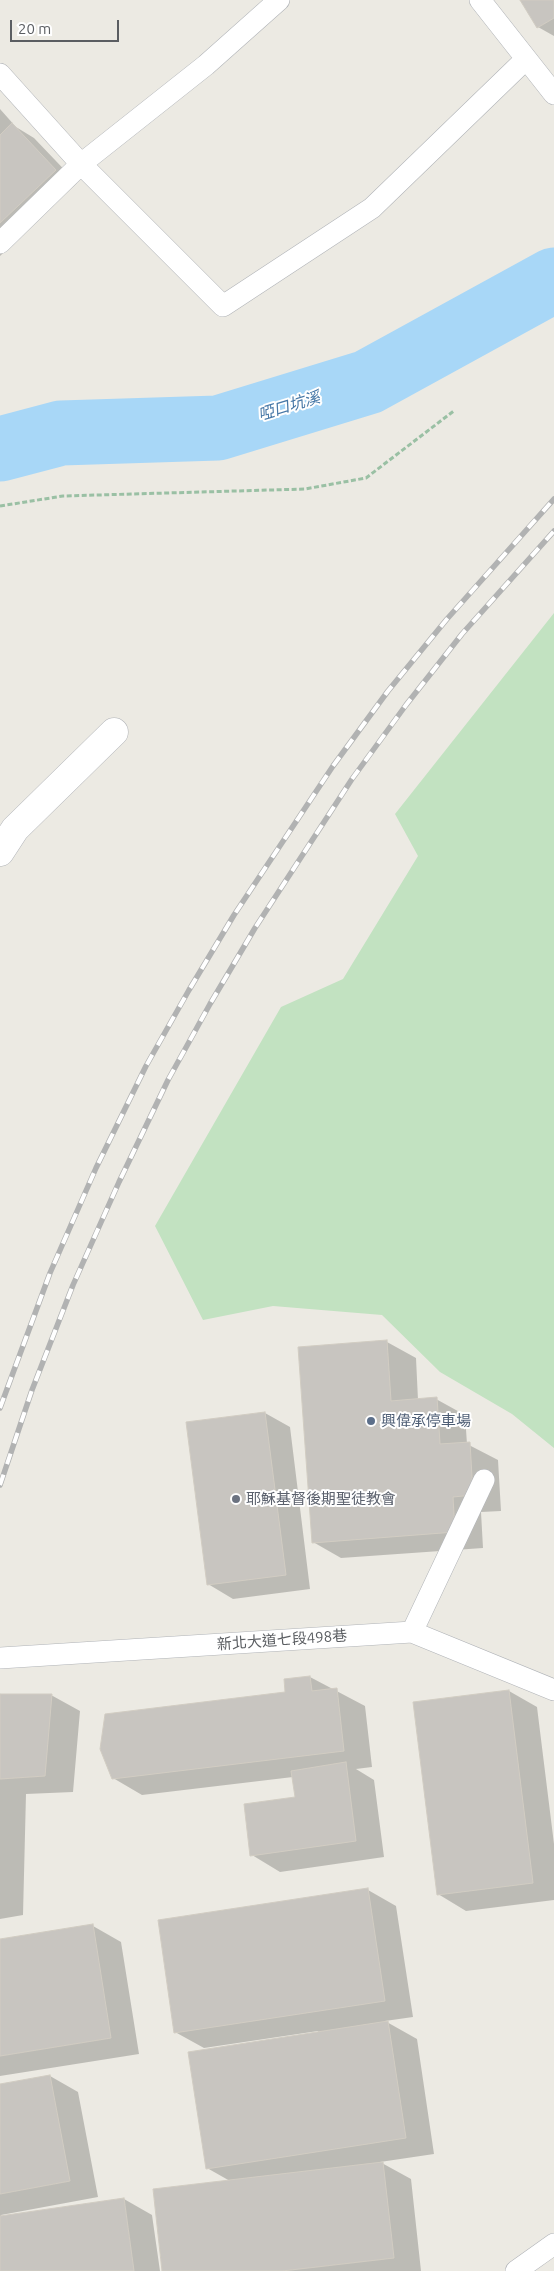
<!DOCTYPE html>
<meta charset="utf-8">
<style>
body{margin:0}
#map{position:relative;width:554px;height:2271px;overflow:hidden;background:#eceae3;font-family:Ubuntu,sans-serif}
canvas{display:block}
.scale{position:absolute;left:10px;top:20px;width:109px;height:22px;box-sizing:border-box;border:2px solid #5b5e62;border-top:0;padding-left:6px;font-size:15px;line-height:18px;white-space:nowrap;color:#5b5e62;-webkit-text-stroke:4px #fff;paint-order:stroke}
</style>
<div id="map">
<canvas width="554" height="2271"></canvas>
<div class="scale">20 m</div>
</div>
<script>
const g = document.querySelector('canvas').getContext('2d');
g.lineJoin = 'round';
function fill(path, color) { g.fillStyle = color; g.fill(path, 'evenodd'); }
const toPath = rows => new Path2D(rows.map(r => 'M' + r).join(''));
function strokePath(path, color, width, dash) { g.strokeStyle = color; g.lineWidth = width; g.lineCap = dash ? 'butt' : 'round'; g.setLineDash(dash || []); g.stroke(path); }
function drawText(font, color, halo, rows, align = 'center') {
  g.font = font + ' Ubuntu,"Noto Sans TC",sans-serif'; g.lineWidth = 4; g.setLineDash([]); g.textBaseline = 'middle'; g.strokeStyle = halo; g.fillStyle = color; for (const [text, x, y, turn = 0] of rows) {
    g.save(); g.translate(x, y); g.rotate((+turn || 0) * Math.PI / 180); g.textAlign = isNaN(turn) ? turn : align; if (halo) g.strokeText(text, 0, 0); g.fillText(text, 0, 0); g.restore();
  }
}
fill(toPath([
 [554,613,554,1448,512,1414,440,1372,382,1315,273,1306,203,1320,155,1226,281,1007,343,979,418,856,395,814]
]), '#c2e2c1');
fill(toPath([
 [521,0,554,0,554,36,538,27],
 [0,109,16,127,34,138,77,183,0,256],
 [387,1342,416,1358,418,1400,436,1399,465,1415,467,1444,498,1460,501,1511,481,1512,483,1548,341,1558,313,1542,299,1348],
 [265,1413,290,1427,310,1589,233,1599,208,1584],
 [310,1677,365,1706,372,1767,356,1769,374,1780,384,1857,280,1872,252,1855,296,1798,293,1777,142,1795,113,1778,287,1693],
 [509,1691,537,1707,554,1844,554,1900,466,1911,438,1894],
 [51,1695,80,1711,73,1792,26,1794,23,1915,0,1919,0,1696],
 [368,1890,396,1906,413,2017,385,2021,417,2039,434,2154,380,2162,411,2179,421,2271,164,2271,230,2181,207,2168,319,2034,318,2031,204,2048,175,2032],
 [93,1926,121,1942,139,2054,0,2076,0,1941],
 [50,2076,78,2092,98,2197,1,2215,2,2217,124,2199,152,2215,160,2271,0,2271,0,2086]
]), '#0003');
strokePath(toPath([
 [0,449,61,433,218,428,368,382,554,280]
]), '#a8d7f7', 65);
const building = toPath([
 [520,0,554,0,554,18,537,28,520,0],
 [12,123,56,170,0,223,0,135,12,123],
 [387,1340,391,1401,437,1397,440,1444,470,1442,473,1495,453,1497,455,1532,312,1543,298,1347,387,1340],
 [265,1412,286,1575,207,1585,186,1422,265,1412],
 [310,1676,312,1691,337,1688,344,1751,112,1779,100,1749,105,1714,285,1692,284,1679,310,1676],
 [509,1690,533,1883,437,1895,413,1702,509,1690],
 [0,1694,52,1694,45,1776,0,1779,0,1694],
 [346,1762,356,1841,250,1856,244,1804,295,1797,291,1771,346,1762],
 [368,1888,385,2001,174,2033,158,1920,368,1888],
 [93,1924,111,2038,0,2056,0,1939,93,1924],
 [388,2021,406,2138,206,2169,188,2052,388,2021],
 [50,2075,70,2181,0,2194,0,2084,50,2075],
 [383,2162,394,2258,282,2271,162,2271,153,2189,383,2162],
 [124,2198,134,2271,0,2271,0,2216,124,2198]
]);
fill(building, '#c8c5c0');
strokePath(building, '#d1ccc2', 1);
const service = toPath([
 [480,0,554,94],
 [0,74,81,164,223,306,372,208,526,59],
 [0,243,81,164,206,65,279,0],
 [412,1632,484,1480],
 [0,1658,412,1632,554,1690],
 [516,2271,554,2244]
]);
const minor = toPath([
 [0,852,15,829,114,732]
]);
strokePath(service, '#b0b3b7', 22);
strokePath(minor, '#b0b3b7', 29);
strokePath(toPath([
 [0,506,63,496,305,489,366,478,455,410]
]), '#9ac0a4', 3, [5, 2.5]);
strokePath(service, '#fff', 21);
strokePath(minor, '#fff', 28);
const rail = toPath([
 [0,1408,50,1273,96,1168,146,1066,189,990,234,915,333,766,388,691,447,619,554,499],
 [0,1485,32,1390,73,1285,119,1182,168,1080,210,1004,255,928,352,779,406,705,462,634,554,531]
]);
strokePath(rail, '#b1b2b2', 5.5);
strokePath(rail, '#fff', 4, [11]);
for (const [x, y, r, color] of [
 [371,1421,5,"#5c6f8a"],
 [236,1499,5,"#6b7280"]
]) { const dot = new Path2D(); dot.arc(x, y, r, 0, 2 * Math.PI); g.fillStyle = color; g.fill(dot); strokePath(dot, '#fff', 2); }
drawText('15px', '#4e5e75', '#fff', [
 ["興偉承停車場",381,1421]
], 'left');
drawText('15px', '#5b616d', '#fff', [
 ["耶穌基督後期聖徒教會",246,1499]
], 'left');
drawText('15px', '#5b5e62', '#fff', [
 ["新北大道七段498巷",282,1640,-4]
]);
drawText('italic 16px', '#4778a7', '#fff', [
 ["啞口坑溪",289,406,-17]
]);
</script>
